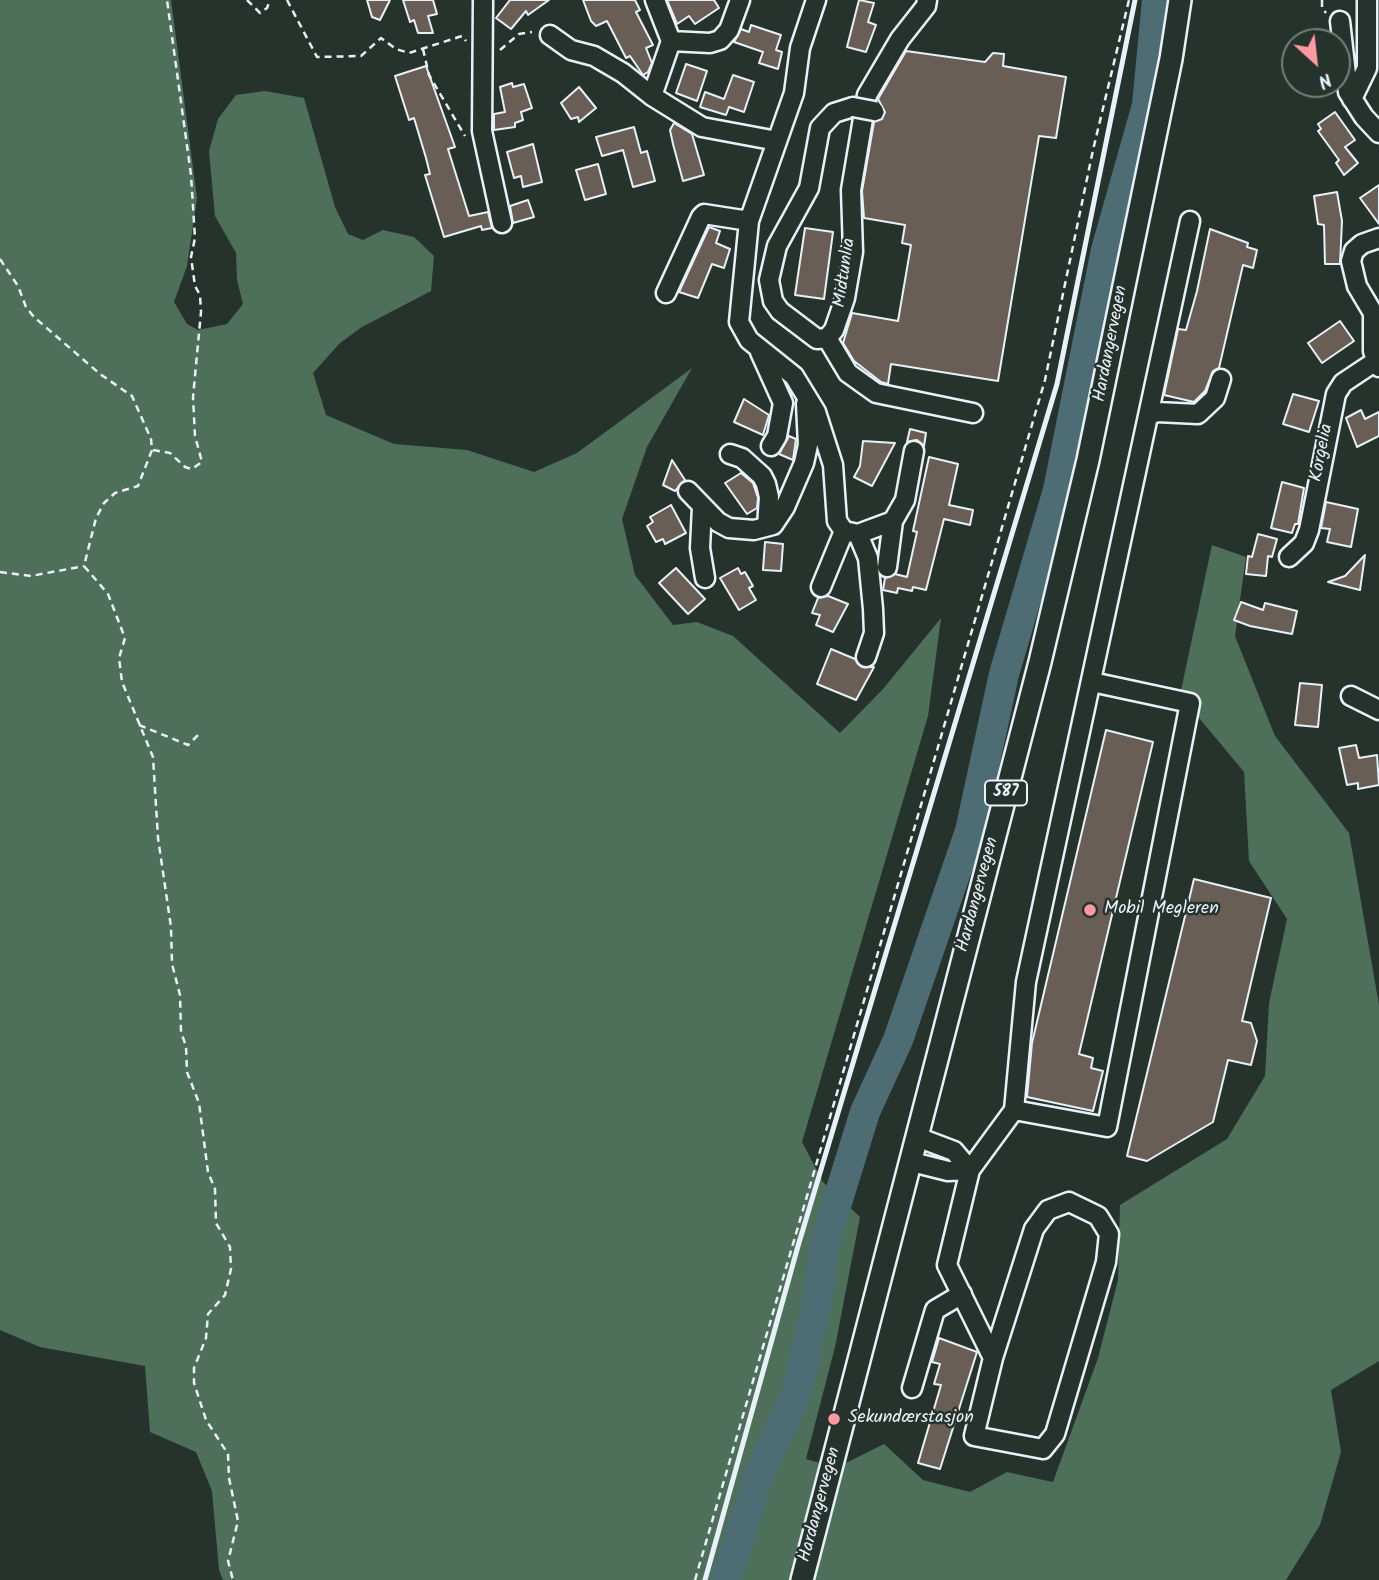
<!DOCTYPE html>
<meta charset="utf-8">
<style>
body{margin:0}
#map{position:relative;width:1379px;height:1580px;overflow:hidden;background:#26332d;font-family:Kalam,sans-serif}
canvas{display:block}
.north{position:absolute;left:1281px;top:28px;width:70px;height:70px;box-sizing:border-box;background:#26332d;border:2px solid #747f7e;border-radius:50%;rotate:153deg;font-size:19px;font-weight:700;line-height:28px;text-align:center;color:#e8f1f8}
.north::after{content:'';display:block;margin:auto;width:24px;height:32px;background:#ff9aa2;clip-path:polygon(50% 0,100% 100%,50% 72%,0 100%)}
</style>
<div id="map">
<canvas width="1379" height="1580"></canvas>
<div class="north">N</div>
</div>
<script>
const g = document.querySelector('canvas').getContext('2d');
g.lineJoin = 'round';
function fill(path, color) { g.fillStyle = color; g.fill(path, 'evenodd'); }
const toPath = rows => new Path2D(rows.map(r => 'M' + r).join(''));
function strokePath(path, color, width, dash) { g.strokeStyle = color; g.lineWidth = width; g.lineCap = dash ? 'butt' : 'round'; g.setLineDash(dash || []); g.stroke(path); }
function drawText(font, color, halo, rows, align = 'center') {
  g.font = font + ' Kalam,sans-serif'; g.lineWidth = 5; g.setLineDash([]); g.textBaseline = 'middle'; g.strokeStyle = halo; g.fillStyle = color; for (const [text, x, y, turn = 0] of rows) {
    g.save(); g.translate(x, y); g.rotate((+turn || 0) * Math.PI / 180); g.textAlign = isNaN(turn) ? turn : align; if (halo) g.strokeText(text, 0, 0); g.fillText(text, 0, 0); g.restore();
  }
}
fill(toPath([
 [0,0,171,0,197,198,187,266,174,302,187,324,198,330,227,324,243,304,237,280,236,253,215,216,209,151,218,119,236,95,265,91,304,98,335,207,348,234,363,240,383,230,414,237,434,256,431,291,362,327,340,343,313,373,326,415,394,444,467,450,534,472,577,453,692,368,647,447,622,519,635,575,673,625,697,622,733,636,840,733,883,689,941,618,928,716,802,1142,823,1182,860,1217,835,1347,806,1459,836,1468,884,1444,923,1480,970,1492,1007,1472,1053,1482,1098,1358,1118,1280,1120,1205,1227,1139,1265,1076,1269,1003,1287,919,1249,861,1244,772,1180,695,1212,545,1246,557,1235,636,1275,736,1349,833,1379,1005,1379,1361,1331,1390,1341,1452,1320,1525,1286,1580,223,1580,219,1570,212,1491,196,1452,150,1432,145,1366,40,1347,0,1330]
]), '#4e6f5a');
strokePath(toPath([
 [726,1580,760,1472,796,1395,815,1311,826,1238,865,1112,898,1040,970,831,1004,674,1058,490,1106,250,1147,105,1157,0]
]), '#4d6c73', 30);
const building = toPath([
 [367,0,390,0,380,20,372,17,367,0],
 [403,0,433,0,437,14,428,16,433,33,418,33,414,20,410,22,403,0],
 [510,0,549,0,528,15,526,11,511,29,496,18,510,0],
 [583,0,635,0,640,10,636,12,653,45,646,48,652,63,648,72,643,75,630,56,626,58,607,21,596,26,591,21,583,0],
 [667,0,714,0,719,8,695,24,689,16,677,24,667,0],
 [859,0,874,3,868,22,876,25,866,52,847,47,859,0],
 [751,25,781,35,776,50,782,52,778,69,759,63,763,52,734,42,741,29,749,32,751,25],
 [906,51,985,62,993,53,1004,54,1003,66,1066,77,1056,138,1039,136,998,381,891,364,888,384,881,382,854,361,843,343,852,313,898,321,911,245,902,243,905,225,864,218,862,191,874,122,882,119,885,112,878,99,906,51],
 [686,64,707,71,697,101,676,93,686,64],
 [426,66,455,147,448,149,469,216,488,212,492,228,482,230,481,226,444,237,425,175,430,174,426,158,414,118,409,120,395,76,426,66],
 [733,75,754,82,744,112,729,107,726,115,700,107,705,92,724,99,733,75],
 [512,83,513,87,524,84,532,108,521,112,523,120,515,123,515,127,494,130,494,114,505,112,500,87,512,83],
 [579,87,596,108,579,122,578,117,571,119,561,103,579,87],
 [1335,112,1355,140,1345,147,1358,163,1344,175,1336,163,1339,160,1318,131,1321,129,1318,124,1335,112],
 [674,123,692,134,704,175,683,181,673,144,670,130,674,123],
 [634,127,641,153,647,151,655,181,633,187,623,150,602,156,596,137,634,127],
 [533,144,542,182,523,187,521,176,514,178,507,152,533,144],
 [598,164,606,194,585,200,576,170,598,164],
 [1379,185,1379,224,1360,198,1379,185],
 [1337,192,1342,221,1340,264,1325,264,1324,225,1318,224,1314,196,1337,192],
 [528,200,534,217,513,223,510,206,528,200],
 [709,227,720,231,716,243,730,249,724,268,712,264,698,298,679,292,709,227],
 [805,228,833,232,824,299,795,295,805,228],
 [1210,229,1248,243,1247,247,1257,250,1253,268,1243,265,1219,368,1213,371,1205,391,1194,402,1164,395,1178,329,1186,330,1197,291,1210,229],
 [1340,321,1354,341,1322,363,1308,343,1340,321],
 [1293,394,1319,401,1309,432,1283,424,1293,394],
 [744,399,769,415,763,435,734,422,744,399],
 [1361,410,1365,419,1379,412,1379,436,1357,447,1346,418,1361,410],
 [910,429,926,433,924,446,917,440,907,442,910,429],
 [789,436,796,439,793,460,779,454,789,436],
 [863,441,895,443,872,486,854,477,860,466,863,441],
 [929,457,958,464,949,505,973,510,970,525,944,519,926,590,913,587,912,591,898,588,897,593,883,590,885,578,895,574,907,577,917,532,913,531,929,457],
 [672,460,685,480,675,491,663,485,672,460],
 [741,473,753,483,758,498,757,508,747,514,725,483,741,473],
 [1282,482,1304,488,1298,524,1295,524,1292,533,1271,528,1282,482],
 [1326,502,1358,509,1351,547,1327,542,1330,529,1321,528,1326,502],
 [671,505,686,533,665,544,663,539,656,542,647,526,653,522,650,517,671,505],
 [1258,534,1277,539,1272,557,1268,556,1266,576,1246,574,1248,556,1252,557,1258,534],
 [765,542,783,544,781,571,763,570,765,542],
 [1365,555,1360,590,1328,582,1345,576,1365,555],
 [676,568,705,599,688,614,659,583,676,568],
 [738,568,741,574,745,572,753,586,749,588,756,600,739,610,720,578,738,568],
 [828,596,848,604,833,632,816,625,820,615,812,613,818,598,828,596],
 [1241,602,1263,610,1265,603,1297,611,1292,634,1250,626,1234,620,1241,602],
 [831,649,855,659,862,667,874,667,856,700,817,684,831,649],
 [1300,683,1322,685,1318,727,1295,725,1300,683],
 [1106,730,1153,742,1079,1054,1093,1058,1091,1068,1103,1071,1093,1111,1027,1097,1032,1043,1106,730],
 [1356,745,1359,758,1377,755,1379,785,1358,789,1358,783,1347,785,1339,748,1356,745],
 [1194,879,1271,898,1242,1021,1251,1023,1257,1041,1251,1065,1228,1060,1213,1122,1147,1161,1127,1156,1194,879],
 [939,1338,977,1352,940,1469,918,1463,941,1385,934,1384,940,1364,932,1362,939,1338]
]);
fill(building, '#695e55');
strokePath(building, '#e8f1f8', 2);
const minor = toPath([
 [483,0,482,131,502,223],
 [816,0,800,48,794,93,749,221,739,322,749,340,794,376,816,412,833,465,837,521,844,531,858,534,893,521,905,500,914,451],
 [1340,21,1348,92,1364,117,1379,133],
 [550,35,571,50,594,56,623,73,652,96,702,127,777,141],
 [671,41,710,43,720,40,729,30,740,0],
 [652,96,671,41,655,0],
 [1352,99,1367,68,1367,0],
 [853,107,834,113,820,128,809,188,777,246,769,280,773,301,780,311,817,339,827,338,834,330,845,298,853,252,851,190,867,95,900,39,926,6,927,0],
 [1379,238,1362,244,1354,251,1351,261,1357,286,1373,313,1373,351,1379,367],
 [666,293,701,217,704,214,749,221],
 [827,338,848,373,876,393,973,413],
 [760,352,783,403,777,436,771,446],
 [1149,415,1157,412,1198,414,1215,398,1221,379],
 [730,454,742,458,762,476,766,484,769,497,767,526],
 [688,491,718,522,729,528,754,530,773,525,785,507,804,463,808,445,806,404],
 [702,507,700,548,705,578],
 [858,534,868,558,873,609,874,633,866,657],
 [1289,557,1304,543,1309,530,1336,394,1343,383,1376,361],
 [887,567,893,521],
 [821,587,844,531],
 [1351,696,1379,710],
 [1014,1110,1107,1127,1190,703,1092,682],
 [917,1137,954,1151,970,1170],
 [912,1162,948,1171,970,1170],
 [1069,1202,1098,1216,1109,1234,1106,1262,1055,1434,1043,1449,974,1436,993,1358,1034,1229,1048,1210,1069,1202],
 [993,1358,947,1265,970,1170,1014,1110,1026,982,1190,221],
 [912,1388,935,1310,962,1294]
]);
const major = toPath([
 [802,1580,1040,662,1088,460,1171,59,1180,0]
]);
strokePath(minor, '#e8f1f8', 23);
strokePath(major, '#e8f1f8', 26);
strokePath(toPath([
 [247,0,260,13,267,8,270,0],
 [287,0,317,57,361,56,381,38,396,49,409,53,462,36,466,41],
 [1322,0,1322,8,1326,13],
 [423,49,429,75,465,136],
 [500,50,519,34,532,32],
 [0,259,18,286,26,307,34,317,100,374,132,396,151,439,152,450,138,486,115,493,104,503,96,518,84,566,108,594,125,638,119,658,122,682,153,757,158,838,171,927,172,964,180,995,181,1032,186,1046,187,1072,199,1103,208,1172,215,1189,216,1223,230,1247,231,1269,225,1295,208,1314,206,1338,194,1368,194,1383,206,1420,228,1454,229,1478,238,1521,228,1561,233,1580],
 [153,450,170,453,185,467,192,469,202,462,195,436,193,397,201,312,200,295,195,286,191,257,195,238,191,175,167,0],
 [0,572,31,576,84,566],
 [139,725,188,745,199,734],
 [695,1580,1045,380,1093,150,1129,0]
]), '#e8f1f8', 2.5, [7, 5]);
strokePath(minor, '#26332d', 18);
strokePath(major, '#26332d', 21);
strokePath(toPath([
 [705,1580,798,1246,1057,384,1135,0]
]), '#e8f1f8', 5);
const minorBridge = toPath([
 [853,107,874,111]
]);
strokePath(minorBridge, '#e8f1f8', 23, []);
strokePath(minorBridge, '#26332d', 18);
for (const [x, y, r, color] of [
 [1090,910,7,"#ff9aa2"],
 [834,1419,7,"#ff9aa2"]
]) { const dot = new Path2D(); dot.arc(x, y, r, 0, 2 * Math.PI); g.fillStyle = color; g.fill(dot); strokePath(dot, '#26332d', 2.5); }
for (const [x, y, w] of [
 [1006,793,42]
]) { const box = new Path2D(); box.roundRect(x - w / 2, y - 12.5, w, 25, 5); g.fillStyle = '#26332d'; g.fill(box); strokePath(box, '#e8f1f8', 2); }
drawText('bold 16px', '#e8f1f8', null, [
 ["587",1006,793]
]);
drawText('18px', '#e8f1f8', '#26332d', [
 ["Midtunlia",846,273,-82],
 ["Hardangervegen",1112,344,-79],
 ["Korgelia",1323,453,-79],
 ["Hardangervegen",979,895,-75],
 ["Hardangervegen",821,1505,-75]
]);
drawText('18px', '#e8f1f8', '#26332d', [
 ["Mobil Megleren",1104,910],
 ["Sekundærstasjon",848,1419]
], 'left');
</script>
